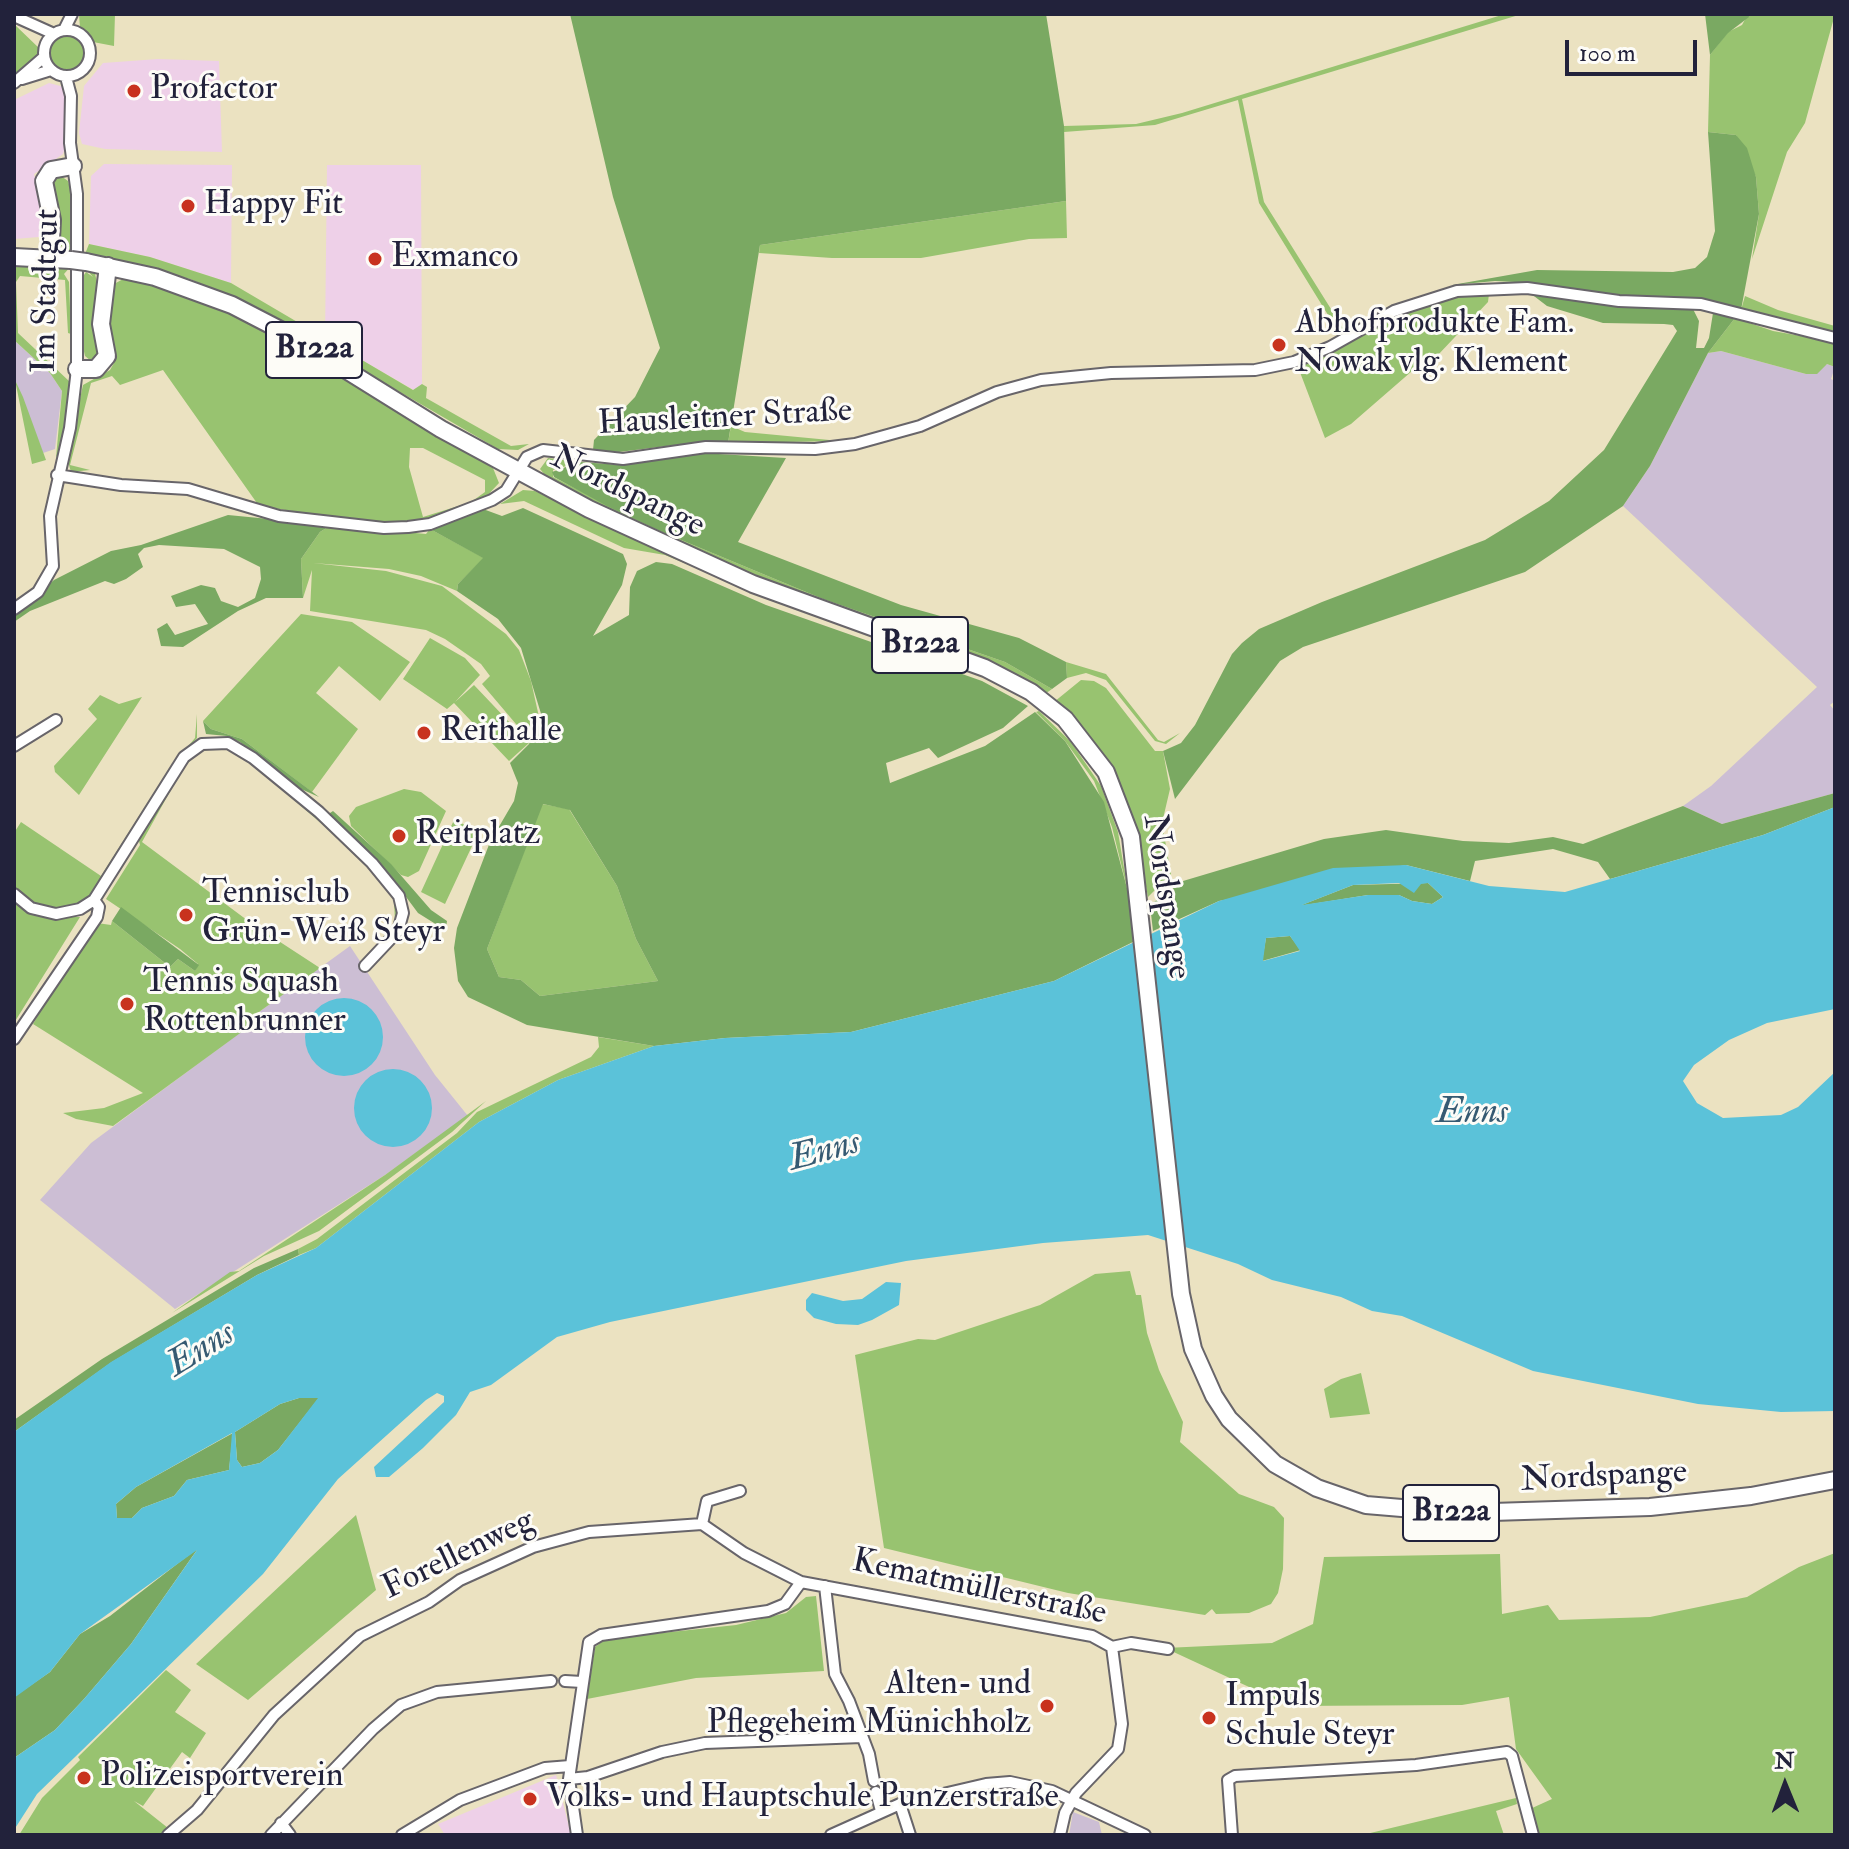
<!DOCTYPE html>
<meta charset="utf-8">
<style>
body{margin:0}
#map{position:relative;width:1849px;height:1849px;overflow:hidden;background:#ebe2c1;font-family:"IM FELL Double Pica",serif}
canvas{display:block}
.frame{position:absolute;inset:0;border:16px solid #22223b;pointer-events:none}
.north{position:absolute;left:1745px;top:1745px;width:80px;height:80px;-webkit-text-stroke:6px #fdfcf7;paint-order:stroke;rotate:359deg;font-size:22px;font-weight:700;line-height:32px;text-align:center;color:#22223b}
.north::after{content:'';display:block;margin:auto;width:28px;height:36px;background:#22223b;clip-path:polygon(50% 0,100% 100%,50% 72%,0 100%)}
.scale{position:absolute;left:1565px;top:40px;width:132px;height:36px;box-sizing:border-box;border:4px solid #22223b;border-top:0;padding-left:10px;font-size:24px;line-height:28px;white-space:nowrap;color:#22223b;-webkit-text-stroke:6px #fdfcf7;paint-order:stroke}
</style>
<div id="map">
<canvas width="1849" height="1849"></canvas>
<div class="frame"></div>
<div class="north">N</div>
<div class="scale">100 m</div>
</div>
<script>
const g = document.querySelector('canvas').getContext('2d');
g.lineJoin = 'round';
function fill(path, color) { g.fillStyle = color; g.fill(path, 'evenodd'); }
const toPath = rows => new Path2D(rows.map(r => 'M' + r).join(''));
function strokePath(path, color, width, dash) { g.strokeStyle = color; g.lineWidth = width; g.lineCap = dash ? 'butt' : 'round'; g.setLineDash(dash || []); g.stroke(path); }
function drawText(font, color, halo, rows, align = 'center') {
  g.font = font + ' "IM FELL Double Pica",serif'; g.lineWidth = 6; g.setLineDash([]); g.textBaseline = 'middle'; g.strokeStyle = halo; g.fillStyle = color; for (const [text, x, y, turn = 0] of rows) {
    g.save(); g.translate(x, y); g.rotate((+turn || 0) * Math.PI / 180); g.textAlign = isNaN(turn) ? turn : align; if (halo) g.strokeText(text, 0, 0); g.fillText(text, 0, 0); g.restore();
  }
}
fill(toPath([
 [158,59,219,61,222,152,105,149,82,144,79,133,84,86,103,63],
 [49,83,64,87,66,91,65,147,63,154,34,174,45,218,39,237,14,239,14,100],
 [104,164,232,165,231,283,150,257,89,244,91,176],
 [327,165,421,165,422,384,414,390,325,339],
 [556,1775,571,1835,445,1835,438,1824]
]), '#eed0e8');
fill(toPath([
 [14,340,50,373,62,391,55,449,43,453,15,380],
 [1721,351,1806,374,1827,364,1835,367,1831,379,1835,381,1835,701,1830,705,1835,711,1835,793,1722,824,1683,806,1711,786,1817,687,1623,506,1650,466,1708,353],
 [350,946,435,1075,468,1116,385,1175,175,1309,40,1200,91,1143,253,1023,252,1017],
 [1073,1812,1099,1822,1102,1835,1069,1835]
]), '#ccbed4');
fill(toPath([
 [79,14,115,14,114,46,93,42,80,28],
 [1505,14,1522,14,1242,99,1264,202,1346,333,1341,336,1259,203,1238,100,1155,125,1064,132,1064,126,1136,124,1182,113],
 [1748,14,1835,14,1805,123,1787,152,1752,259,1759,214,1756,177,1736,135,1708,132,1710,55,1728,32,1742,25],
 [14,24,40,49,33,63,14,76],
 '50 53a17 17 0 1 1 34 0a17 17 0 1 1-34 0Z',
 [61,176,68,181,73,199,72,253,65,247,70,254,58,243,52,182],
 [1066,201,1067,238,1029,239,921,258,832,258,759,253,760,245],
 [89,244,150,257,231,283,413,390,422,384,427,387,426,398,463,419,511,446,529,444,518,450,498,449,252,306,190,279,85,254],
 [14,263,71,266,64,274,69,282,71,334,68,333,65,280,20,276,16,282,18,333,70,382,63,443,56,458,62,391,50,373,14,340],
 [85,268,95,274,99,290,100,354,91,361,85,356,82,343,82,270,84,275,86,272,93,277],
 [125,278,185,292,266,327,493,468,499,483,485,498,438,516,404,522,378,524,259,506,163,370,120,385,112,376,91,383,70,465,90,470,71,472,67,458,83,385,110,370,114,363,107,325,114,284],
 [410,448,423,448,485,480,485,492,471,502,423,517,409,467],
 [1474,293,1489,294,1488,302,1437,356,1427,358,1351,424,1325,438,1298,367,1407,309],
 [1745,296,1778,310,1835,326,1835,332,1782,323,1741,310],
 [1735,318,1773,331,1835,342,1835,367,1827,364,1817,374,1806,374,1721,351,1708,353],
 [15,380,23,397,46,460,32,464],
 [731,426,745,432,840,441,728,443],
 [548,458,580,462,553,470,553,477,662,532,823,599,1005,662,1052,689,1045,694,678,546,550,481,540,469],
 [523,490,535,491,595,520,965,665,1011,688,968,669,773,600,665,555,624,548,524,501,500,504],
 [331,525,426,534,430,529,484,558,458,584,457,591,421,576,389,569,313,563,386,571,442,586,506,634,519,650,531,681,539,717,527,737,482,684,490,676,481,664,445,639,426,630,310,611,312,570,303,598,301,559,320,532],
 [301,614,352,622,410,662,380,701,339,666,316,693,358,729,312,792,242,739,211,729,203,721],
 [430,638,465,658,480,675,455,702,474,685,529,743,509,761,454,703,447,709,403,679],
 [1066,662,1106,674,1158,740,1164,742,1180,733,1166,744,1155,741,1106,680,1086,673,1067,678],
 [1081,680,1094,681,1106,688,1155,751,1163,751,1170,789,1162,823,1171,874,1148,897,1135,827,1118,783,1093,741,1054,702],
 [100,695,119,704,142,697,79,795,55,772,54,766,97,719,88,709],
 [1039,711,1071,742,1101,786,1118,832,1128,892,1112,827,1094,781,1065,741,1036,712],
 [197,714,197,738,170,770,94,892,76,905,53,909,34,904,19,894,14,888,14,833,21,822,101,876,169,769,195,738],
 [220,746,234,750,252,762,366,862,389,887,396,902,398,914,393,932,380,947,363,962,389,936,395,922,394,901,384,883,344,843,257,768,226,748,200,751,183,768,142,842,251,923,320,968,252,1017,254,1023,113,1126,76,1119,63,1113,104,1108,143,1093,33,1024,90,928,97,923,111,925,112,921,170,967,178,959,195,971,198,964,180,949,106,899,140,845,138,837,184,763,200,749],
 [404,789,421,792,446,811,419,871,408,877,401,875,351,826,349,816,356,807],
 [542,804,569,809,617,886,636,939,658,981,540,996,521,980,499,977,487,949],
 [454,820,479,831,445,904,421,892],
 [14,899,38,916,80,917,14,1023],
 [598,1037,654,1046,558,1080,479,1122,316,1248,299,1255,298,1249,317,1239,457,1133,477,1112,591,1057,599,1047],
 [486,1101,452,1132,319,1231,264,1256,172,1313,230,1272,239,1271,385,1175],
 [1130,1271,1136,1295,1141,1295,1147,1333,1159,1370,1183,1422,1180,1442,1239,1494,1274,1507,1284,1518,1283,1569,1278,1593,1271,1604,1249,1613,1216,1614,1212,1609,1205,1615,1068,1593,884,1548,855,1355,918,1339,935,1340,1040,1305,1095,1274],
 [1361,1373,1370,1414,1330,1418,1324,1389,1341,1379],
 [356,1515,376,1590,248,1700,196,1664],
 [1835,1553,1835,1835,1538,1835,1530,1809,1552,1799,1516,1749,1509,1697,1462,1705,1290,1706,1165,1648,1272,1643,1313,1624,1324,1557,1500,1554,1502,1614,1548,1605,1559,1620,1650,1617,1747,1597,1799,1567],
 [816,1596,824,1671,696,1678,587,1699,595,1647,606,1639,736,1625,786,1613,806,1597],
 [166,1670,191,1690,175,1712,206,1733,190,1758,182,1752,143,1806,134,1801,168,1828,161,1835,19,1835,42,1798,80,1760,78,1757],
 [1516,1798,1517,1804,1496,1811,1504,1835,1362,1835]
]), '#98c370');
fill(toPath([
 [570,14,1046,14,1064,126,1066,201,760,245,728,443,683,444,619,452,593,450,594,440,635,397,660,348,613,197],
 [1705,14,1748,14,1749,17,1728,33,1710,55],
 [1708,132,1736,135,1747,148,1756,177,1759,214,1741,310,1699,300,1607,296,1535,283,1495,281,1452,285,1537,270,1673,272,1695,268,1707,257,1715,231],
 [1530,293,1693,309,1699,321,1696,348,1704,348,1709,338,1713,313,1735,318,1708,353,1650,466,1623,506,1525,572,1303,647,1280,661,1175,799,1163,751,1181,743,1195,725,1232,654,1242,643,1259,629,1322,602,1485,540,1549,501,1604,450,1677,331,1673,325,1664,324,1603,323,1547,306],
 [702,453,786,458,738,542,901,605,1019,638,1066,662,1067,678,1052,689,1005,662,823,599,662,532,607,506,554,477,552,472,580,462,622,465],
 [523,508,623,554,627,564,622,585,593,636,629,615,630,587,637,571,656,562,672,564,766,605,982,681,1028,706,1003,728,938,758,929,748,886,763,890,783,985,746,1035,712,1065,741,1104,802,1128,892,1133,942,1054,981,851,1032,725,1038,654,1046,527,1025,468,997,458,981,454,948,457,928,490,842,514,801,518,783,510,763,529,744,542,717,521,648,498,619,457,591,458,584,483,558,430,529,483,509,502,516],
 [543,804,570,810,617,886,636,939,658,981,540,996,521,980,499,977,487,949],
 [228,515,331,525,320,532,301,559,303,598,266,598,238,611,183,647,161,646,157,629,167,623,175,635,208,624,195,604,176,607,171,596,201,585,215,588,221,601,238,607,255,598,261,579,260,567,224,549,159,545,144,548,138,554,143,567,126,579,114,584,105,581,30,611,14,622,14,613,54,580,111,551,141,545],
 [203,721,211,729,242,739,319,797,301,789,240,742,227,736,206,734],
 [1835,793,1835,807,1763,835,1610,879,1598,862,1553,849,1475,861,1470,881,1406,865,1219,901,1153,931,1150,905,1183,881,1324,839,1386,830,1463,841,1509,843,1553,837,1583,844,1683,806,1722,824],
 [333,811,391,864,431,910,447,921,446,927,442,928,418,913,386,870,327,815],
 [1428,883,1443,897,1432,904,1412,901,1399,895,1368,895,1299,906,1353,885],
 [121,907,199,965,195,971,178,959,170,967,112,921],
 [1290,936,1301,950,1262,961,1266,938],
 [298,1249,299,1255,257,1275,112,1362,14,1432,14,1420,102,1359,254,1268],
 [299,1398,319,1398,278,1450,260,1463,242,1467,237,1460,235,1432,280,1404],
 [233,1433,229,1470,187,1480,174,1496,142,1508,132,1518,117,1519,116,1504,136,1487],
 [199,1547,131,1644,84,1699,55,1730,14,1758,15,1696,50,1672,80,1634,110,1616]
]), '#7aa962');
fill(toPath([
 [1835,807,1835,1009,1767,1023,1729,1040,1694,1065,1683,1081,1697,1103,1723,1118,1781,1115,1798,1107,1835,1072,1835,1411,1781,1412,1698,1404,1533,1371,1402,1316,1372,1311,1341,1297,1272,1280,1238,1264,1148,1235,1043,1243,906,1261,610,1322,557,1337,491,1385,470,1392,456,1415,423,1448,389,1477,376,1477,374,1467,444,1402,444,1396,437,1393,426,1400,338,1479,263,1574,37,1794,14,1830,14,1758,55,1730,84,1699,131,1644,197,1550,80,1634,50,1672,14,1698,14,1432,111,1362,257,1275,316,1248,479,1122,558,1080,654,1046,725,1038,851,1032,1054,981,1219,901,1333,868,1406,865,1489,886,1565,892,1763,835],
 [1399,883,1414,893,1421,884,1428,883,1443,897,1432,904,1412,901,1399,895,1368,895,1302,905,1353,885],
 [1290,936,1300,951,1263,961,1266,938],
 [299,1398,318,1398,278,1450,260,1463,242,1467,237,1460,235,1432,280,1404],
 [232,1433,229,1470,187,1480,174,1496,142,1508,132,1518,117,1518,116,1504,136,1487],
 '305 1037a39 39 0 1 1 78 0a39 39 0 1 1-78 0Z',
 '354 1108a39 39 0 1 1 78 0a39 39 0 1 1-78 0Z',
 [886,1282,901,1283,899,1305,872,1320,858,1325,836,1324,814,1318,806,1310,806,1300,812,1293,843,1301,862,1299]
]), '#5bc2d9');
const minor = toPath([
 [14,16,54,34],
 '44 53a23 23 0 1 1 46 0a23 23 0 1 1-46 0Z',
 [64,30,72,14],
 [22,79,51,70],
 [14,83,44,57],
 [57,475,121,485,188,489,279,516,384,528,408,527,430,524,492,500,506,491,527,457,543,450,623,459,706,447,815,449,855,444,920,426,997,392,1041,380,1111,373,1255,370,1294,362,1330,347,1394,311,1457,291,1527,288,1619,301,1701,304,1835,338],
 [14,609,38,592,53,566,50,516,70,428,77,369,77,194,70,143,71,96,66,77],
 [14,746,56,720],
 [14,894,31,908,56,914,80,909,94,900,184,757,202,744,228,743,253,758,319,812,372,863,399,896,403,913,398,931,365,966],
 [14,1039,97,917,99,907,94,900],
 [702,1524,744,1553,801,1582,1092,1636,1112,1647],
 [702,1524,707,1501,740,1491],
 [825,1586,835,1674,849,1701,869,1754,874,1781],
 [1112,1647,1131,1643,1168,1649],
 [565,1681,582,1682],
 [569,1779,588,1777,662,1752,705,1743,862,1737],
 [876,1792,881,1811],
 [900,1804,910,1835],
 [281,1823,290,1835],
 [168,1835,197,1810,274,1715,360,1636,429,1602,460,1580,533,1547,589,1532,702,1524],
 [271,1835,373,1729,401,1705,437,1692,551,1681],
 [402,1835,460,1800,545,1768,570,1766],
 [577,1835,569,1779,589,1642,601,1635,768,1611,785,1604,801,1582],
 [831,1835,900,1804,986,1784,1010,1782,1052,1791,1145,1835],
 [1060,1835,1065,1813,1076,1793,1118,1749,1122,1724,1112,1647],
 [1232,1835,1228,1780,1235,1776,1416,1765,1507,1752,1512,1756,1533,1835]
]);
const primary = toPath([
 [14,257,71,260],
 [50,258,52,220,44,181,51,170,73,166],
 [86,262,155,277,232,305,290,335,441,429,589,509,753,584,985,668,1031,692,1065,719,1106,772,1131,837,1181,1294,1193,1349,1214,1396,1229,1419,1275,1464,1317,1488,1366,1505,1461,1513,1650,1507,1751,1496,1835,1480],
 [77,369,96,369,107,356,101,324,108,266]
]);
strokePath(minor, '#68656a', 14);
strokePath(primary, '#68656a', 20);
strokePath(minor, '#fff', 10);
strokePath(primary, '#fff', 16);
const primaryBridge = toPath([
 [71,260,86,262]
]);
strokePath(primaryBridge, '#68656a', 20, []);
strokePath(primaryBridge, '#fff', 16);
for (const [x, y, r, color] of [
 [134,91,8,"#c8321e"],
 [188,206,8,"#c8321e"],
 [375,259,8,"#c8321e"],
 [1279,345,8,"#c8321e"],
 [424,733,8,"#c8321e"],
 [399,836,8,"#c8321e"],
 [186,915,8,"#c8321e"],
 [127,1004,8,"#c8321e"],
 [1047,1706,8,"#c8321e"],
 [1209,1718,8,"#c8321e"],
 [84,1778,8,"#c8321e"],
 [530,1799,8,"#c8321e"]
]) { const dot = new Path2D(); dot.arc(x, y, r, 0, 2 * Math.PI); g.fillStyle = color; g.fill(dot); strokePath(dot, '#fdfcf7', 3); }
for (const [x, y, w] of [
 [314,350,96],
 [920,645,96],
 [1451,1513,96]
]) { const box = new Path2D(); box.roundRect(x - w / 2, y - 28, w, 56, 6); g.fillStyle = '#fdfcf7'; g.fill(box); strokePath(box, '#22223b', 2); }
drawText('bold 32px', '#22223b', null, [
 ["B122a",314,350],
 ["B122a",920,645],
 ["B122a",1451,1513]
]);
drawText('34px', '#22223b', '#fdfcf7', [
 ["Profactor",150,91],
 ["Happy Fit",204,206],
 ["Exmanco",391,259],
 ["Abhofprodukte Fam.",1295,325],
 ["Nowak vlg. Klement",1295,364],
 ["Reithalle",440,733],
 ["Reitplatz",415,836],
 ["Tennisclub",202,895],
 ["Grün-Weiß Steyr",202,934],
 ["Tennis Squash",143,984],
 ["Rottenbrunner",143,1023],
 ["Alten- und",1031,1686,"right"],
 ["Pflegeheim Münichholz",1031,1725,"right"],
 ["Impuls",1225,1698],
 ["Schule Steyr",1225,1737],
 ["Polizeisportverein",100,1778],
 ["Volks- und Hauptschule Punzerstraße",546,1799]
], 'left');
drawText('34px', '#22223b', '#fdfcf7', [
 ["Im Stadtgut",48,291,-89],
 ["Hausleitner Straße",725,419,-3],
 ["Nordspange",627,493,26],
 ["Nordspange",1165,897,81],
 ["Nordspange",1604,1478,-3],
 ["Forellenweg",459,1556,-26],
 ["Kematmüllerstraße",979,1589,12]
]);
drawText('italic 36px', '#365a72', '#fdfcf7', [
 ["Enns",1472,1114],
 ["Enns",825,1153,-15],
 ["Enns",202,1351,-32]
]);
</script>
